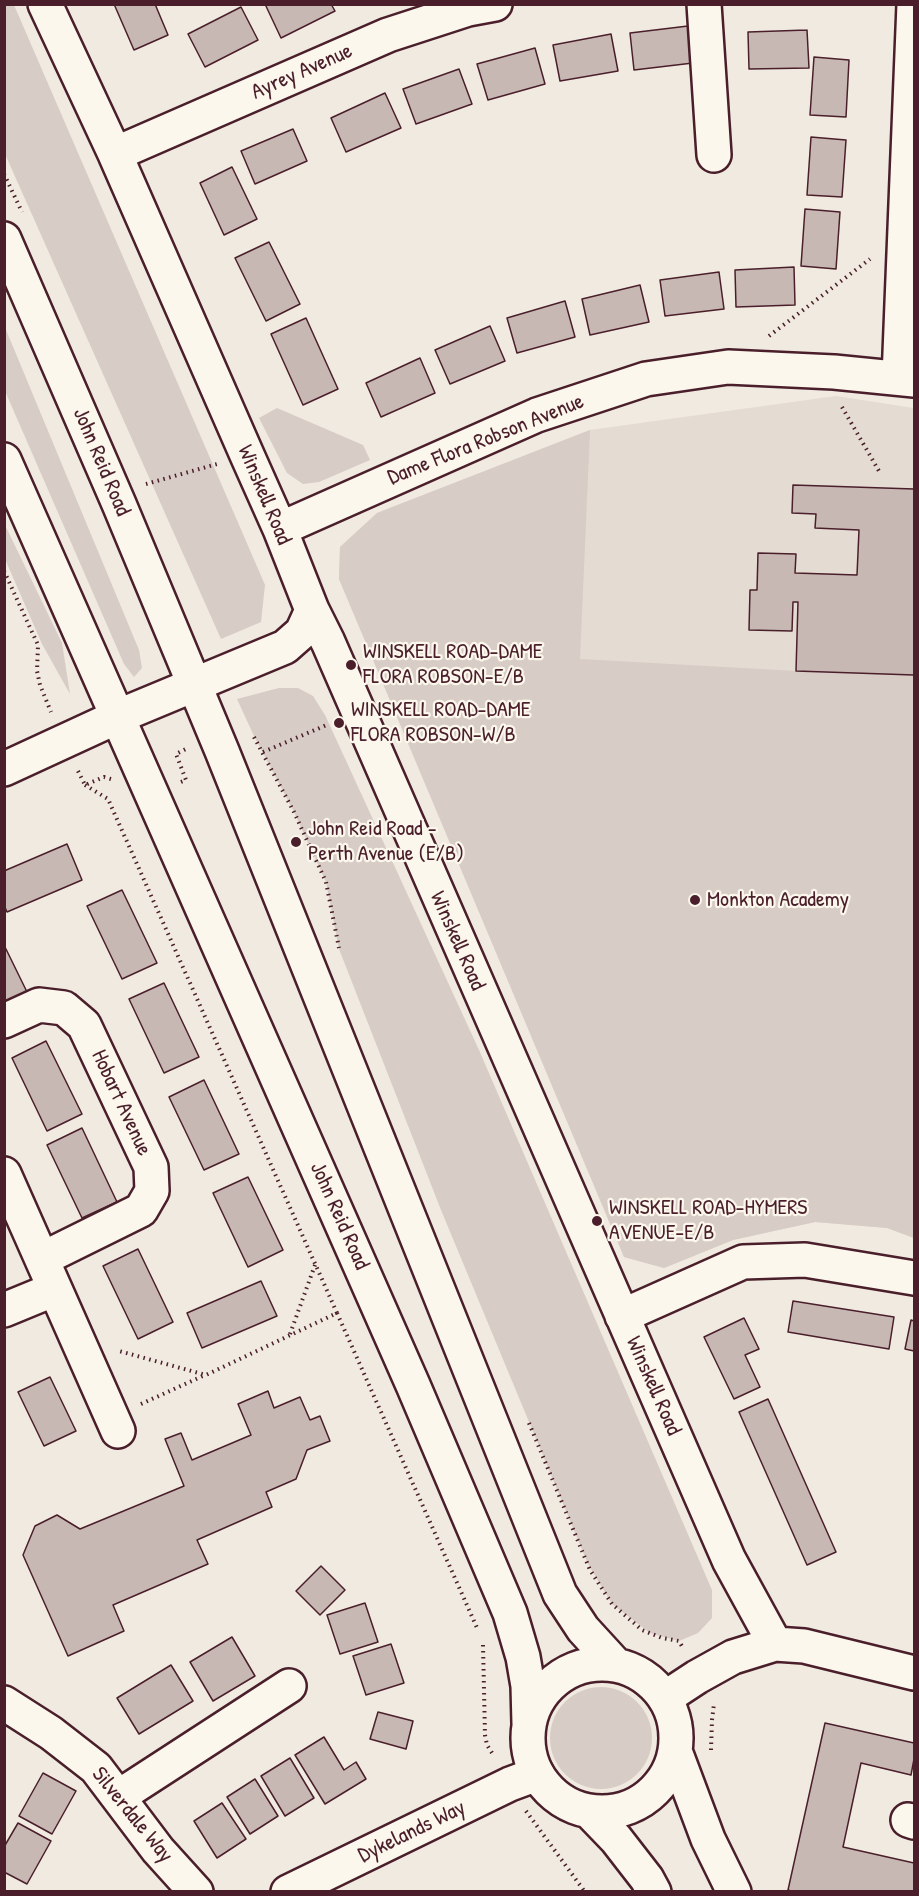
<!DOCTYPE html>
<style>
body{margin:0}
#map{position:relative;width:919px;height:1896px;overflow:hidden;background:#f0eae0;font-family:"Patrick Hand",sans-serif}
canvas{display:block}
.frame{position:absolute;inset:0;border:6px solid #4a1f2b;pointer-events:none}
</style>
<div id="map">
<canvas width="919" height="1896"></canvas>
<div class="frame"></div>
</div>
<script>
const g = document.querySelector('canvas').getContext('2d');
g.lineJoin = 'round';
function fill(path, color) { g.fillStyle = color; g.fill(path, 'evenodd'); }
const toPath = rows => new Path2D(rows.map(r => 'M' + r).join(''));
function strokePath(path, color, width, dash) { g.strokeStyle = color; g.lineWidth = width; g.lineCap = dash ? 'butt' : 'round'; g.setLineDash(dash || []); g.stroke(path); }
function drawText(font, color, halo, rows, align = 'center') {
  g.font = font + ' "Patrick Hand",sans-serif'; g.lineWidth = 4.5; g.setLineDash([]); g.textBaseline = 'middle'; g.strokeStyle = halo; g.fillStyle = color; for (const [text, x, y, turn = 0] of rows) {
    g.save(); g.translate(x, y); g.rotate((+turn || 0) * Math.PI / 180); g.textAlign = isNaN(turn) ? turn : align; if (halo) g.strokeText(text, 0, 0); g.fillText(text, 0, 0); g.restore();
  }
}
fill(toPath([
 [836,396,914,408,914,1238,887,1228,815,1222,733,1240,664,1268,624,1257,339,579,340,547,377,513,590,430]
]), '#e4dbd2');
fill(toPath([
 [4,5,14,5,265,585,261,622,221,639,5,154],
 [4,325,139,650,142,668,134,677,124,664,5,391],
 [277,408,363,445,370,460,319,482,303,484,287,473,259,418],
 [590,430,580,659,796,671,914,675,914,1238,887,1228,815,1222,733,1240,664,1268,624,1257,339,579,340,547,377,513],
 [5,525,62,643,70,694,42,644,5,559],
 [279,688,298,688,313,696,325,715,479,1050,712,1590,712,1618,698,1633,679,1641,650,1633,612,1604,588,1564,441,1210,339,949,326,882,294,812,254,736,237,699],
 '550 1738a51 51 0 1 1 102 0a51 51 0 1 1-102 0Z'
]), '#d8ccc6');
const building = toPath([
 [114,4,155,4,168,35,134,50,114,4],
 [265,4,331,4,335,11,281,38,265,4],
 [241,7,258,40,205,67,188,34,241,7],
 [688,26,693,63,634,70,630,33,688,26],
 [807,30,809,68,749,69,748,32,807,30],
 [611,34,618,71,560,81,553,45,611,34],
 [535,48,545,84,488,100,477,64,535,48],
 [814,57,849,60,846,117,810,115,814,57],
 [459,69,472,104,416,124,403,89,459,69],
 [385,93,401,128,346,152,331,118,385,93],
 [293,129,307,161,255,184,241,151,293,129],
 [811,137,846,140,842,197,807,195,811,137],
 [232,167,257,219,224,235,200,183,232,167],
 [805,209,840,212,836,269,801,266,805,209],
 [269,242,300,304,266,321,235,258,269,242],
 [794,267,795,305,736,307,735,270,794,267],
 [719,272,724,309,665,316,660,280,719,272],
 [640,285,649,322,590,335,582,299,640,285],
 [565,301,575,337,517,353,507,318,565,301],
 [306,318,338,389,303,405,271,334,306,318],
 [490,326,505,361,450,384,435,350,490,326],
 [420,358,435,393,381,417,366,383,420,358],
 [793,485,914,489,914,675,796,671,798,602,793,602,792,631,749,630,750,590,757,590,758,553,796,554,795,573,857,575,859,530,815,528,816,514,792,513,793,485],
 [67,844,82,880,7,912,4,905,4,871,67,844],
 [122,890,157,963,122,979,87,906,122,890],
 [4,945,28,994,4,1005,4,945],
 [164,983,199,1057,164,1073,129,999,164,983],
 [46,1041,82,1114,47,1131,12,1058,46,1041],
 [204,1080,239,1154,204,1170,169,1097,204,1080],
 [82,1128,117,1202,82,1218,47,1145,82,1128],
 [248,1177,283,1250,248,1267,213,1193,248,1177],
 [138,1249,173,1322,138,1339,103,1266,138,1249],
 [261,1281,277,1316,202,1348,187,1313,261,1281],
 [793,1301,894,1317,889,1349,788,1332,793,1301],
 [744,1318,759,1349,745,1355,760,1387,734,1399,704,1337,744,1318],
 [911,1320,914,1321,914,1351,905,1349,911,1320],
 [50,1377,76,1431,44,1446,18,1392,50,1377],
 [268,1391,274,1408,300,1397,310,1420,320,1416,330,1441,307,1450,296,1479,266,1492,272,1507,197,1540,208,1564,113,1605,124,1631,68,1656,23,1555,35,1526,57,1515,80,1529,184,1486,165,1439,181,1433,192,1460,251,1435,238,1404,268,1391],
 [768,1399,836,1552,807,1565,739,1412,768,1399],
 [321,1566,345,1590,320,1615,296,1591,321,1566],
 [365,1603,378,1642,340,1654,327,1615,365,1603],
 [232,1637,255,1676,213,1701,190,1662,232,1637],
 [391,1644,404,1683,366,1695,353,1656,391,1644],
 [171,1665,193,1701,139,1734,117,1698,171,1665],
 [378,1712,413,1721,406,1749,370,1739,378,1712],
 [825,1723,914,1743,914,1759,911,1775,861,1763,843,1847,914,1863,914,1892,794,1892,788,1890,825,1723],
 [324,1737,344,1770,356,1762,366,1779,325,1804,295,1755,324,1737],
 [290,1758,314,1798,285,1816,261,1776,290,1758],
 [43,1773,76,1791,52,1834,19,1816,43,1773],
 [255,1779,278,1816,250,1834,227,1797,255,1779],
 [222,1803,246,1839,217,1858,194,1821,222,1803],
 [18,1823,51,1841,27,1884,4,1872,4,1847,18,1823]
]);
fill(building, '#c8b8b3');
strokePath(building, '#4a1f2b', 1.5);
const minor = toPath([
 [45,4,115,154,247,455,280,529,312,610,328,642,729,1560,775,1644],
 [704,4,714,155],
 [115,154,388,35,468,9,495,4],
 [899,378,914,4],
 [280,529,537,415,646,379,728,367,834,372,914,380],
 [4,769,119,716,285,647,302,632,312,610],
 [4,1021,39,1005,64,1008,84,1025,151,1167,152,1191,141,1210,42,1259],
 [4,1174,118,1431],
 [4,1310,55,1289],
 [622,1316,743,1262,805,1260,914,1278],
 [665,1698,697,1677,733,1657,775,1644,804,1646,914,1673],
 [4,1703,51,1733,96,1768,158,1850,196,1892],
 [118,1797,289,1686],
 [908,1820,914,1822],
 [288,1892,510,1784,537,1774]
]);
const highway = toPath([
 [4,239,119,504,222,751,560,1594,583,1629,616,1665],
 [4,460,413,1385,510,1613,523,1657,528,1686,529,1724],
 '528 1738a74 74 0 1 1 148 0a74 74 0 1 1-148 0Z',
 [675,1751,708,1839,734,1892],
 [590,1812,616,1839,647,1879,654,1892]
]);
strokePath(minor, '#4a1f2b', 38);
strokePath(highway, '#4a1f2b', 38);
strokePath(toPath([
 [4,174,22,212],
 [769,336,870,259],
 [842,407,879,471],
 [146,484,217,464],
 [4,571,38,645,37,671,40,685,51,712],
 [254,737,294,812,326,882,339,948],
 [263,752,329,724],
 [78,771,85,785,104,777,111,779],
 [181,782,186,780,176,754,188,748],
 [85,785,108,799,337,1313,206,1375,119,1351],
 [337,1313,478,1630],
 [290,1334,315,1265],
 [141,1404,205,1375],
 [529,1423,590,1570,612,1604,642,1630,662,1638,679,1641,683,1648],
 [483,1645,485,1735,487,1745,494,1756],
 [711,1750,712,1720,714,1704],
 [526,1811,585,1892]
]), '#4a1f2b', 4, [1.5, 4.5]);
strokePath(minor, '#fbf7ec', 33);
strokePath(highway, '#fbf7ec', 33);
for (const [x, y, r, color] of [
 [351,665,6,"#4a1f2b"],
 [339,723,6,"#4a1f2b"],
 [296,842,6,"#4a1f2b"],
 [695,900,6,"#4a1f2b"],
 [597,1221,6,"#4a1f2b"]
]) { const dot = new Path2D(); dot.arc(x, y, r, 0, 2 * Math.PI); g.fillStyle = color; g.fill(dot); strokePath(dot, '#fbf7ec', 2); }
drawText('22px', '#4a1f2b', '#fbf7ec', [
 ["Ayrey Avenue",302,72,-24],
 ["Dame Flora Robson Avenue",486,440,-22],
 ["John Reid Road",101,462,67],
 ["Winskell Road",264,495,67],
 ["Winskell Road",457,941,66],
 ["Hobart Avenue",121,1103,65],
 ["John Reid Road",339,1216,66],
 ["Winskell Road",653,1386,66],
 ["Silverdale Way",132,1815,51],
 ["Dykelands Way",412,1832,-26]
]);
drawText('22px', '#4a1f2b', '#fbf7ec', [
 ["WINSKELL ROAD-DAME",363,652],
 ["FLORA ROBSON-E/B",363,677],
 ["WINSKELL ROAD-DAME",351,710],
 ["FLORA ROBSON-W/B",351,735],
 ["John Reid Road -",308,829],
 ["Perth Avenue (E/B)",308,854],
 ["Monkton Academy",707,900],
 ["WINSKELL ROAD-HYMERS",609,1208],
 ["AVENUE-E/B",609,1233]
], 'left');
</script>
